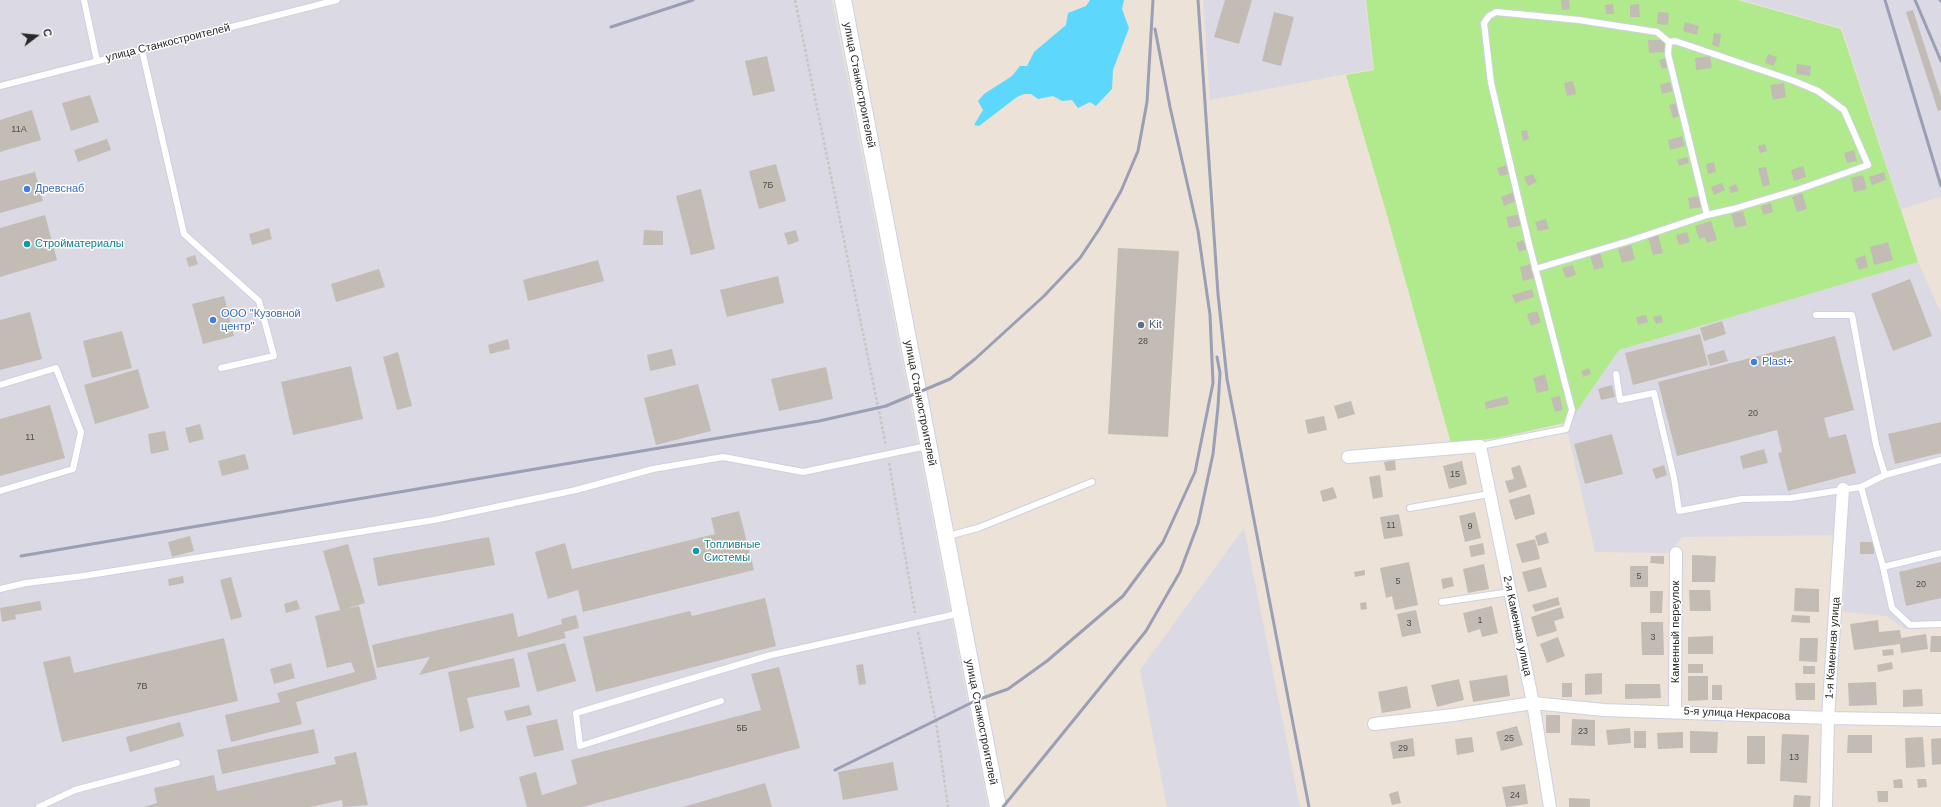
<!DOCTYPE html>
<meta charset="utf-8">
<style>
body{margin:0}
#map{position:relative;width:1941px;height:807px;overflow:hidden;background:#ece2d7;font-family:Helvetica,sans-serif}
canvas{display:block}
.north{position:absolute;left:16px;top:16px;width:40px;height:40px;-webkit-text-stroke:3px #fff;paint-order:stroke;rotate:74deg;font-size:11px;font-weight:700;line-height:16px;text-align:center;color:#282828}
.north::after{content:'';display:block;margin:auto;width:14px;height:18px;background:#282828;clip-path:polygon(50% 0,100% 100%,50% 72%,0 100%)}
</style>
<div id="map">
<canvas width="1941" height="807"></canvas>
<div class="north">С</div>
</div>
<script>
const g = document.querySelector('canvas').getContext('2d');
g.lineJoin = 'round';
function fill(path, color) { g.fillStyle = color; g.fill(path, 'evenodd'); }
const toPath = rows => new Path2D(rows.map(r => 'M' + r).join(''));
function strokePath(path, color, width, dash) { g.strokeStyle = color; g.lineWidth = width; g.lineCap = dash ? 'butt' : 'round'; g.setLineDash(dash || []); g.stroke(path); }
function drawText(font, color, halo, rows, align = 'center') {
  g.font = font + ' Helvetica,sans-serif'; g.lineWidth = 3; g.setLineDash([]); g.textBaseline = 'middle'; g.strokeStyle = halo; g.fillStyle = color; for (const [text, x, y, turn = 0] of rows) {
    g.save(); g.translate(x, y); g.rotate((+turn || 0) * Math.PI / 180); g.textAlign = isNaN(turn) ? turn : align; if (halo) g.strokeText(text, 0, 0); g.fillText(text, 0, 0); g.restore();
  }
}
fill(toPath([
 [0,0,832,0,988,807,0,807],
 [1203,0,1365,0,1373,69,1210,100],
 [1742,0,1941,0,1941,197,1901,209,1842,28],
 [1918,262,1941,313,1941,628,1905,629,1886,616,1843,612,1847,535,1682,537,1668,553,1595,552,1568,434,1569,422,1619,350],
 [1244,528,1300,807,1167,807,1140,670]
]), '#dbd9e3');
fill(toPath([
 [1366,0,1738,0,1841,29,1918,262,1619,350,1569,422,1497,438,1451,443,1387,215,1346,75,1374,70]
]), '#b0ea8c');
fill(toPath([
 [1090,0,1124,0,1122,9,1129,28,1113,70,1112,89,1096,106,1090,102,1078,108,1072,100,1062,101,1053,96,1038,99,1031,94,1024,94,1017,97,979,126,974,125,983,110,978,101,984,94,1012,76,1020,66,1027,66,1034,52,1066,25,1068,13,1086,6]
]), '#5dd8fc');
fill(toPath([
 [1225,0,1252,0,1239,44,1214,37],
 [1561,0,1569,0,1570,9,1562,10],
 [1613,4,1614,14,1606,14,1605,5],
 [1639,4,1640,17,1630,17,1630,5],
 [1913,10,1941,97,1941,110,1938,111,1906,12],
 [1274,12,1294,17,1281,66,1262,61],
 [1658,12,1669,13,1668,25,1657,24],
 [1685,22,1699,26,1697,35,1683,31],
 [1714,33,1721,34,1719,47,1712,45],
 [1648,40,1664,40,1665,52,1649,53],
 [1768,54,1777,57,1774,66,1765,63],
 [767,56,775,91,753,96,745,61],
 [1710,56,1712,68,1696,70,1695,58],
 [1666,58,1668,67,1662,69,1659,60],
 [1797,64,1811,66,1810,76,1796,74],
 [1573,81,1576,94,1567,96,1564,83],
 [1670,82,1673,91,1662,94,1660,85],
 [1784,83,1786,97,1773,100,1770,85],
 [90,95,99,122,71,131,62,103],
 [1677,103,1680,116,1673,118,1669,105],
 [32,110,41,140,0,152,0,120],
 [1527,130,1529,139,1523,141,1521,131],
 [1682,136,1685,146,1670,150,1668,140],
 [107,139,111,150,78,162,74,150],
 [1765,144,1767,151,1760,153,1758,146],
 [1854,150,1857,161,1847,163,1844,153],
 [1687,157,1689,163,1679,166,1677,160],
 [1714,162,1716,172,1708,174,1706,164],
 [776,164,786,201,759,209,749,171],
 [1507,165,1509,174,1500,176,1497,168],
 [1803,166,1806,177,1794,181,1791,170],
 [1766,167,1770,185,1763,187,1758,168],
 [35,172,43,201,0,213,0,181],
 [1884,172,1886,180,1872,185,1869,177],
 [1533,174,1537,182,1528,186,1524,177],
 [1863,175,1867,189,1854,192,1851,178],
 [1722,183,1725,190,1714,195,1711,187],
 [1736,184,1739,191,1731,193,1729,187],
 [701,189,715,249,691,255,676,196],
 [1514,192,1517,201,1504,206,1501,197],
 [1802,193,1807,209,1797,212,1792,197],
 [1699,196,1701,207,1690,209,1688,198],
 [1771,203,1773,212,1763,215,1761,206],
 [1743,211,1747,225,1735,228,1731,214],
 [1520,214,1523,225,1509,228,1506,217],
 [45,215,57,260,0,277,0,228],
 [1546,219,1549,229,1538,231,1535,222],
 [1711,221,1717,240,1707,243,1705,237,1699,239,1695,226],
 [269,228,272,239,252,245,249,234],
 [644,230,663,231,663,245,643,245],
 [796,230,799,241,788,245,784,233],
 [1687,232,1690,242,1679,245,1676,235],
 [1658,235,1663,253,1653,255,1648,238],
 [1523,240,1527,249,1519,252,1516,243],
 [1888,242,1893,260,1874,265,1870,247],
 [1631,245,1635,259,1622,263,1618,249],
 [1118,248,1179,251,1168,437,1108,434],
 [1600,252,1604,267,1594,270,1590,255],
 [195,255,198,264,189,267,186,258],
 [1865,255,1868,267,1859,270,1855,259],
 [598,260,604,281,528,301,523,280],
 [1531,264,1535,278,1523,281,1520,267],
 [1573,265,1576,275,1566,278,1562,268],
 [379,269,385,287,336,302,331,284],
 [778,276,784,303,727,317,720,290],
 [1910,279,1932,336,1893,351,1871,294],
 [1532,289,1534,297,1515,303,1512,295],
 [224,296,234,336,203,344,192,304],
 [1537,311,1541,322,1531,326,1527,314],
 [30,312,42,359,0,370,0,320],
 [1646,315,1648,322,1638,325,1636,317],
 [1661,315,1663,322,1656,324,1653,317],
 [1722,321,1726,334,1704,341,1700,328],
 [122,331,132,368,92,378,83,341],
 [1700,334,1708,365,1633,385,1625,353],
 [1835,336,1854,410,1824,418,1829,438,1846,434,1856,473,1788,491,1778,453,1782,452,1777,430,1677,456,1658,382],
 [508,339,510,349,490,354,488,345],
 [672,349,676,365,650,371,647,355],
 [1724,350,1728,361,1710,366,1707,355],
 [398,352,412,406,397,410,383,357],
 [351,366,363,419,293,435,281,382],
 [826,367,833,399,779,411,771,379],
 [1589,368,1591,374,1583,377,1581,371],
 [138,369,149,408,95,424,84,385],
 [1545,374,1549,390,1537,393,1533,378],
 [698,384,711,431,656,445,644,398],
 [1612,385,1615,397,1601,400,1598,389],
 [1507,396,1509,404,1486,409,1485,402],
 [1560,396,1563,410,1555,412,1551,398],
 [1351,401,1355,414,1338,419,1334,406],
 [50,405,65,458,0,476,0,419],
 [1324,416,1327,430,1308,434,1305,420],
 [1941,422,1941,453,1895,464,1888,434],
 [200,424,204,439,189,443,185,428],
 [165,431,169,450,151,454,148,434],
 [1612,434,1623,474,1585,484,1574,444],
 [1764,449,1768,463,1743,469,1740,456],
 [245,454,249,469,222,476,218,461],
 [1395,460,1396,470,1386,471,1384,462],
 [1462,461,1467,484,1449,489,1443,466],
 [1520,465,1527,487,1509,493,1505,481,1514,479,1511,468],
 [1664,465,1667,475,1656,479,1652,469],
 [1380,475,1383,497,1373,499,1369,477],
 [1333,487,1337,498,1323,502,1320,491],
 [1530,494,1535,514,1515,520,1509,500],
 [739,511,754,570,583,612,578,590,548,599,535,552,565,543,572,569,715,534,711,518],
 [1475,512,1481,538,1465,542,1459,516],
 [1399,514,1403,536,1384,539,1380,517],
 [1546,532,1549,543,1538,546,1535,536],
 [190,536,194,551,172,557,168,542],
 [489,537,495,565,378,586,373,558],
 [1535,539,1540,559,1522,563,1516,544],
 [1860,542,1874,542,1874,554,1860,554],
 [1483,543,1485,554,1471,557,1469,546],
 [348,544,365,603,346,609,359,606,377,679,296,702,302,724,231,742,225,715,280,702,277,693,355,672,351,662,327,668,315,616,340,610,323,551],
 [1692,555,1716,556,1715,582,1692,582],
 [1651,556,1664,556,1664,564,1650,563],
 [1409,562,1418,605,1395,610,1392,596,1386,598,1380,568],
 [1941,562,1941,598,1906,606,1899,572],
 [1484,564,1489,589,1468,593,1463,569],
 [1630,566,1648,566,1648,587,1630,587],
 [1541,567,1547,587,1528,592,1522,572],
 [1365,570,1365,575,1355,577,1354,572],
 [183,576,184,583,169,586,168,579],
 [231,577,242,617,231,620,220,580],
 [1452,577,1454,586,1443,589,1441,579],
 [1795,588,1819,589,1819,612,1794,611],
 [1689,590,1710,590,1711,611,1690,611],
 [1650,591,1663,591,1662,613,1650,613],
 [1558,597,1560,605,1535,612,1532,605],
 [765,598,776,646,596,692,583,637,690,611,692,616],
 [297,600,300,609,286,613,284,604],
 [40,601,42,610,15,615,16,619,2,622,0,608],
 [1366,602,1367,609,1361,610,1360,603],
 [1492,606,1498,633,1482,637,1480,629,1468,633,1463,613],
 [1561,607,1564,618,1554,621,1557,631,1537,637,1531,617],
 [1416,610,1421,633,1402,637,1397,614],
 [513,613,518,637,562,624,561,619,576,615,579,628,564,632,566,638,419,675,430,657,377,668,372,645],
 [1792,615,1810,616,1810,623,1791,622],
 [1878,620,1879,632,1900,630,1901,638,1926,634,1928,649,1901,653,1900,644,1854,650,1850,624],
 [1641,622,1663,622,1664,655,1642,655],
 [1713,636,1713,654,1688,654,1688,637],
 [1931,636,1941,636,1941,652,1930,652],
 [1558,637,1565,656,1547,663,1540,644],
 [224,638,238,701,62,742,43,662,70,656,74,673],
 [1800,638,1818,638,1817,662,1799,661],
 [565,643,576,681,537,692,527,653],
 [1893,649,1894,655,1883,656,1882,650],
 [514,658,520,687,467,698,474,728,460,732,448,672],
 [1892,662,1893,669,1878,672,1877,665],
 [291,663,295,678,274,684,270,669],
 [863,664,866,684,859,685,856,665],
 [1688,664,1703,664,1703,673,1688,673],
 [1803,666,1815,666,1815,674,1803,674],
 [779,667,800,748,582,807,527,807,519,777,536,772,542,795,577,784,571,760,761,710,751,674],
 [1602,673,1602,694,1585,695,1585,674],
 [1507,675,1510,696,1473,702,1469,681],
 [1688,676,1708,676,1708,700,1688,701],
 [1459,679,1464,700,1437,707,1431,685],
 [1876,682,1877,705,1849,706,1848,683],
 [1562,683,1572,683,1572,697,1562,697],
 [1795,683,1815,683,1815,700,1796,700],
 [1625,684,1660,684,1661,698,1625,699],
 [1712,685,1722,685,1722,700,1712,700],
 [1407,686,1411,708,1382,713,1378,692],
 [1922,689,1923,706,1903,707,1903,690],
 [529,705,532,715,507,721,504,711],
 [1546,715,1560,715,1560,733,1546,733],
 [557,719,564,750,534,757,526,726],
 [1572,719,1595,720,1595,746,1571,745],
 [180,722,184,736,130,752,126,737],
 [1517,726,1523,745,1501,751,1496,732],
 [1630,728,1631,743,1608,745,1606,730],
 [314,729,319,753,222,774,217,750],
 [1634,731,1646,731,1646,748,1634,748],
 [1690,731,1718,732,1717,753,1690,753],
 [1683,732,1683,748,1658,749,1657,733],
 [1782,734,1809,735,1807,783,1780,781],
 [1848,735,1872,735,1872,753,1847,753],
 [1747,736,1765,736,1765,764,1747,764],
 [1472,737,1474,752,1457,755,1455,739],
 [1923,737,1925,767,1906,768,1905,738],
 [1413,738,1415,756,1393,759,1390,742],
 [1941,738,1941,764,1932,765,1931,739],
 [356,752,368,805,343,807,342,800,310,807,143,807,157,803,154,788,214,775,217,791,336,764,334,757],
 [893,762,898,790,843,800,838,772],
 [1902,779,1903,788,1894,788,1893,780],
 [1917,779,1926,779,1927,787,1918,788],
 [765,783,772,807,683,807],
 [1525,784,1528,804,1506,807,1502,787],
 [1398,791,1401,803,1392,805,1389,794],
 [1877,791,1888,791,1888,802,1878,802],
 [1794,795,1811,796,1810,807,1793,807],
 [1569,798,1590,799,1590,807,1569,807]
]), '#c3bcb4');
const lane = toPath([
 [84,0,97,61],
 [1669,42,1675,41,1794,81,1818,91,1844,110,1868,165,1800,189,1733,209,1707,215],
 [142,50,184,234,259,301,274,356,221,368],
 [0,86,337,0],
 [1816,315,1852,315,1876,445,1885,475,1941,460],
 [1616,374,1620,400,1654,393,1674,478,1679,511,1742,499,1791,498,1861,487],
 [0,385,56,368,81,432,73,469,0,491],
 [1480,446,1566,429,1572,410,1529,244,1491,83,1484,23,1489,16,1496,12,1579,20,1657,32,1669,42,1668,54,1707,215,1632,240,1535,269],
 [1885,475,1861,487,1883,567,1892,608,1910,625,1941,624],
 [1410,508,1489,494],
 [948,536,978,528,1092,482],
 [1883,567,1941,553],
 [0,589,26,583,83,576,434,520,576,490,653,469,723,457,803,472,927,446],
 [1442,602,1510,592],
 [721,701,580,746,576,713,771,655,961,613],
 [39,807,75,790,177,763]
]);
const street = toPath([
 [1348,457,1480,446,1533,703,1550,807],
 [1675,712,1676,553],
 [1374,724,1453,715,1533,703,1604,710,1828,718,1941,720],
 [1826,807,1828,718,1843,489]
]);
const secondary = toPath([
 [843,0,998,807]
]);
strokePath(lane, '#ccd1e3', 8);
strokePath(street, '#ccd1e3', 14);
strokePath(secondary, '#ccd1e3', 18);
strokePath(toPath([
 [795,0,886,446],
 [889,463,915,613],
 [918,632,936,722,948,807]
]), '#c7c7c7', 2.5, [3, 2]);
strokePath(lane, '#fff', 6);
strokePath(street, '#fff', 12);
strokePath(secondary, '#fff', 16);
strokePath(toPath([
 [1198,0,1218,294,1227,379,1309,807],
 [1885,0,1941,186],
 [1915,0,1941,61],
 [1940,0,1941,1],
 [611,27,693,0],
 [21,556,819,421,886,406,950,379,975,359,1044,296,1080,258,1100,228,1121,191,1138,151,1147,102,1153,0],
 [835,770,977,700,1008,689,1047,661,1123,596,1163,542,1195,472,1213,383,1210,315,1198,231,1170,107,1155,29],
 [1003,807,1146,631,1180,572,1198,524,1213,454,1218,407,1220,373,1217,357]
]), '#9a9fb5', 3);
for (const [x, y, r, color] of [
 [27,189,4,"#3f7fe0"],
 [27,244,4,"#0f9aa8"],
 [213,320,4,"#3f7fe0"],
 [1141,325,4,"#5c6f8a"],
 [1754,362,4,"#3f7fe0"],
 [696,551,4,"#0f9aa8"]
]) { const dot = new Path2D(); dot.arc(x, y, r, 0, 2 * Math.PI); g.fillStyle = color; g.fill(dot); strokePath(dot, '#fff', 1.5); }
drawText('9px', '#4f4d4b', null, [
 ["11А",19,130],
 ["7Б",768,186],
 ["28",1143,342],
 ["20",1753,414],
 ["11",30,438],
 ["15",1455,475],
 ["11",1391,526],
 ["9",1470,527],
 ["5",1639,577],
 ["5",1398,582],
 ["20",1921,585],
 ["1",1480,621],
 ["3",1409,624],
 ["3",1653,638],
 ["7В",142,687],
 ["5Б",742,729],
 ["23",1583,732],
 ["25",1509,739],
 ["29",1403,749],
 ["13",1794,758],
 ["24",1515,796]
]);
drawText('11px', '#282828', '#fff', [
 ["улица Станкостроителей",168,43,-14],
 ["улица Станкостроителей",859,85,79],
 ["улица Станкостроителей",920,403,79],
 ["2-я Каменная улица",1517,626,78],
 ["Каменный переулок",1676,632,-90],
 ["1-я Каменная улица",1833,648,-86],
 ["5-я улица Некрасова",1737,714,3],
 ["улица Станкостроителей",981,722,79]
]);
drawText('11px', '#366cbe', '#fff', [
 ["Древснаб",35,189],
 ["ООО \"Кузовной",221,314],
 ["центр\"",221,327],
 ["Plast+",1762,362]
], 'left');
drawText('11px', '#0d838f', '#fff', [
 ["Стройматериалы",35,244],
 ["Топливные",704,545],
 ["Системы",704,558]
], 'left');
drawText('11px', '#4e5e75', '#fff', [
 ["Kit",1149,325]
], 'left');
</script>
